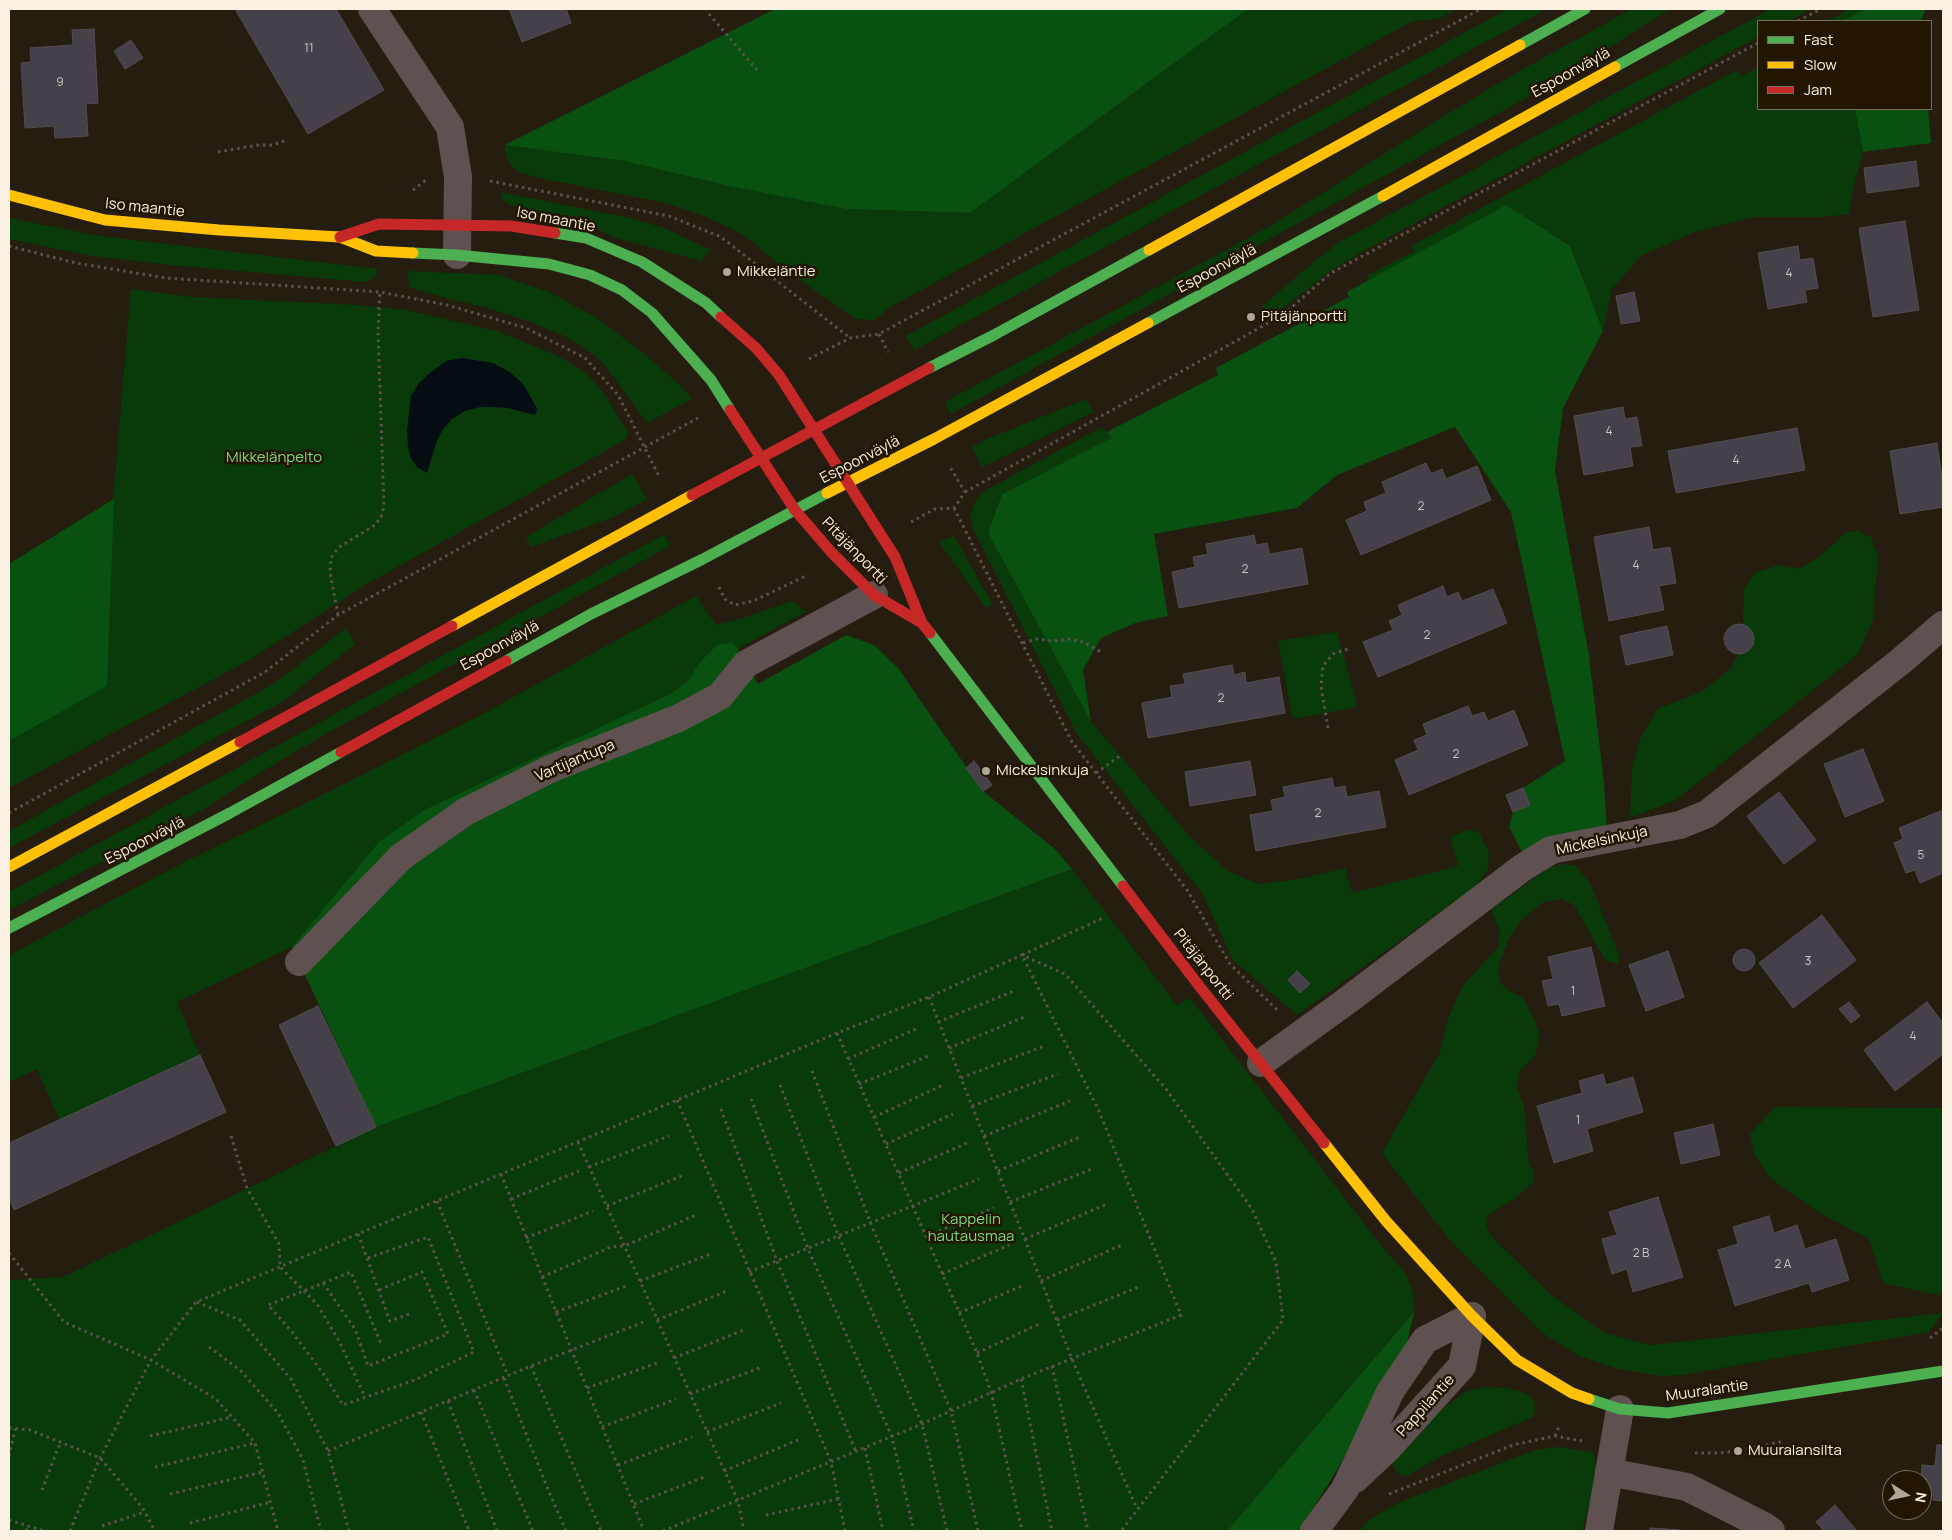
<!DOCTYPE html>
<meta charset="utf-8">
<style>
body{margin:0}
#map{position:relative;width:1952px;height:1540px;overflow:hidden;background:#251d10;font-family:Manrope,sans-serif}
canvas{display:block}
.frame{position:absolute;inset:0;border:10px solid #faf1e3;pointer-events:none}
.legend{position:absolute;left:1757px;top:20px;width:175px;height:90px;box-sizing:border-box;background:#231601;border:1px solid #796e5b;margin:0;padding:6px 9px;list-style:none;font-size:15px;color:#faf1e3}
.legend li{display:flex;align-items:center;gap:10px;height:25px}
.legend b{width:25px;border:1px solid #796e5b}
.north{position:absolute;left:1882px;top:1470px;width:50px;height:50px;box-sizing:border-box;background:#231601;border:1px solid #796e5b;border-radius:50%;rotate:100deg;font-size:14px;font-weight:700;line-height:20px;text-align:center;color:#faf1e3}
.north::after{content:'';display:block;margin:auto;width:18px;height:22px;background:#afa799;clip-path:polygon(50% 0,100% 100%,50% 72%,0 100%)}
</style>
<div id="map">
<canvas width="1952" height="1540"></canvas>
<div class="frame"></div>
<ul class="legend">
<li><b style="height:6px;background:#4caf50"></b>Fast</li>
<li><b style="height:6px;background:#ffc107"></b>Slow</li>
<li><b style="height:6px;background:#c62828"></b>Jam</li>
</ul>
<div class="north">N</div>
</div>
<script>
const g = document.querySelector('canvas').getContext('2d');
g.lineJoin = 'round';
function fill(path, color) { g.fillStyle = color; g.fill(path, 'evenodd'); }
const toPath = rows => new Path2D(rows.map(r => 'M' + r).join(''));
function strokePath(path, color, width, dash) { g.strokeStyle = color; g.lineWidth = width; g.lineCap = dash ? 'butt' : 'round'; g.setLineDash(dash || []); g.stroke(path); }
function drawText(font, color, halo, rows, align = 'center') {
  g.font = font + ' Manrope,sans-serif'; g.lineWidth = 5; g.setLineDash([]); g.textBaseline = 'middle'; g.strokeStyle = halo; g.fillStyle = color; for (const [text, x, y, turn = 0] of rows) {
    g.save(); g.translate(x, y); g.rotate((+turn || 0) * Math.PI / 180); g.textAlign = isNaN(turn) ? turn : align; if (halo) g.strokeText(text, 0, 0); g.fillText(text, 0, 0); g.restore();
  }
}
fill(toPath([
 [1248,9,1457,9,1438,19,1413,21,892,306,874,320,857,319,847,313,783,268,744,235,709,218,670,204,544,179,518,172,509,163,506,155,505,145,624,161,729,186,846,209,970,213],
 [1508,9,1547,9,914,350,906,336],
 [1632,9,1670,9,1548,86,951,414,945,402,1272,225,1436,121,1521,70],
 [1771,9,1811,9,1788,21,1758,21,1758,37,1365,250,1332,270,1281,310,1267,317,1262,306,1315,261,1339,242],
 [1850,9,1865,9,1842,21,1827,21],
 [1758,67,1758,109,1855,109,1863,152,1854,185,1849,214,1823,217,1753,217,1692,233,1641,256,1612,289,1603,331,1570,246,1367,281,1368,275,1414,251,1411,246,1737,70,1741,77],
 [500,192,630,218,667,229,711,250,701,261,619,239,586,225,524,211,503,201],
 [9,218,100,236,378,269,375,277,365,282,171,265,92,256,9,239],
 [408,271,499,275,549,292,597,318,641,351,683,388,692,399,647,423,604,364,584,347,560,334,528,321,488,308,449,299,409,287],
 [131,289,192,297,357,305,406,310,497,331,556,355,584,371,603,392,628,432,625,440,365,585,248,661,9,788,9,564,113,499],
 [1086,399,1093,412,982,467,972,447,987,439],
 [1102,427,1111,438,1002,494,988,533,1091,722,1192,839,1228,871,1258,884,1299,879,1345,868,1352,893,1458,866,1450,837,1469,829,1479,833,1489,852,1488,869,1476,886,1297,1015,1233,960,1202,893,1077,734,974,531,970,516,974,503,986,490],
 [632,474,647,499,614,517,531,547,526,537],
 [1858,531,1871,537,1878,556,1873,620,1858,654,1676,800,1630,818,1632,768,1640,739,1657,709,1703,691,1730,669,1747,641,1743,622,1744,589,1755,573,1778,565,1798,569,1818,558,1846,532],
 [665,534,670,546,324,735,273,765,202,810,9,910,9,892],
 [954,536,993,605,986,608,939,542],
 [696,596,716,625,743,618,793,601,805,612,738,649,732,643,700,662,688,681,672,693,424,810,380,842,292,947,177,1002,200,1055,59,1120,37,1069,9,1082,9,955,186,861,306,803,483,714],
 [346,628,355,644,282,702,9,848,9,831,275,683],
 [1337,632,1358,707,1293,719,1278,641],
 [1564,864,1576,866,1591,885,1620,958,1617,964,1605,960,1575,906,1563,899,1544,902,1521,920,1509,938,1499,965,1500,981,1506,989,1523,998,1534,1019,1540,1036,1535,1056,1519,1072,1517,1087,1524,1106,1529,1164,1534,1172,1533,1182,1517,1197,1487,1216,1486,1224,1491,1236,1551,1295,1605,1333,1650,1345,1943,1313,1929,1332,1681,1375,1662,1376,1618,1369,1577,1355,1541,1332,1448,1238,1382,1153,1440,1052,1448,1019,1463,985,1498,948,1500,932,1491,910,1548,868],
 [1072,869,1177,1005,1190,998,1380,1244,1406,1274,1413,1292,1414,1312,1227,1531,9,1531,9,1280,63,1277,376,1127],
 [1775,1107,1943,1108,1943,1296,1883,1283,1869,1239,1818,1212,1771,1179,1754,1154,1750,1134],
 [1482,1387,1507,1388,1525,1393,1531,1397,1534,1403,1535,1409,1533,1417,1446,1454,1406,1476,1400,1475,1393,1467,1393,1460,1429,1418,1466,1392],
 [1557,1447,1593,1452,1598,1473,1582,1531,1360,1531,1367,1521,1400,1502,1535,1450]
]), '#083a0a');
fill(toPath([
 [775,9,1248,9,970,213,846,209,729,186,624,161,505,145],
 [1865,9,1926,9,1921,21,1842,21],
 [1855,109,1928,109,1931,143,1863,152],
 [1506,205,1570,246,1603,331,1563,408,1555,471,1589,655,1604,784,1607,828,1548,841,1522,852,1509,827,1513,812,1530,805,1523,788,1565,761,1511,512,1455,427,1337,475,1297,508,1154,534,1168,616,1135,623,1101,638,1083,670,1091,722,988,533,1002,494,1111,438,1107,432,1218,375,1216,368,1349,297,1347,292],
 [114,499,107,686,9,741,9,564],
 [846,635,874,645,898,668,983,791,1056,850,1072,869,376,1127,292,947,379,842,424,810,672,693,688,681,700,662,718,644,732,643,738,649,758,684],
 [1414,1312,1407,1343,1384,1381,1337,1470,1299,1531,1227,1531]
]), '#085110');
fill(toPath([
 [462,358,493,363,511,373,524,385,537,409,535,415,507,408,494,407,480,407,465,411,452,419,443,429,436,443,427,473,417,467,411,458,408,447,407,430,411,396,419,383,430,373,446,361]
]), '#050c12');
const building = toPath([
 [235,9,336,9,384,90,308,134,235,9],
 [509,9,566,9,571,23,522,42,509,9],
 [94,29,98,103,86,104,88,136,55,138,54,126,25,128,21,63,31,62,30,48,73,45,72,30,94,29],
 [131,40,143,58,125,69,114,51,131,40],
 [1916,161,1919,186,1867,193,1864,168,1916,161],
 [1905,221,1919,310,1873,317,1859,228,1905,221],
 [1798,246,1800,260,1813,258,1818,288,1805,290,1807,302,1768,309,1758,253,1798,246],
 [1634,292,1640,321,1621,324,1616,296,1634,292],
 [1623,407,1625,419,1637,417,1642,446,1630,447,1633,466,1584,475,1574,416,1623,407],
 [1797,428,1805,470,1676,493,1668,451,1797,428],
 [1937,443,1943,485,1943,507,1900,514,1890,451,1937,443],
 [1426,463,1431,474,1442,469,1446,479,1477,466,1491,500,1361,555,1346,520,1367,511,1364,502,1386,493,1382,482,1426,463],
 [1649,527,1653,550,1670,547,1676,583,1659,586,1664,610,1609,621,1594,537,1649,527],
 [1254,535,1256,545,1267,543,1270,554,1302,548,1308,584,1179,608,1172,572,1195,567,1193,557,1208,554,1206,544,1254,535],
 [1443,586,1447,597,1458,592,1462,601,1493,589,1507,623,1378,677,1363,642,1393,630,1389,621,1402,615,1398,605,1443,586],
 '1724 639a15 15 0 1 1 30 0a15 15 0 1 1-30 0Z',
 [1667,626,1673,655,1626,665,1620,636,1667,626],
 [1232,665,1234,675,1245,672,1246,683,1279,677,1285,713,1148,738,1142,703,1172,697,1170,686,1185,684,1183,674,1232,665],
 [1468,706,1472,716,1484,712,1488,721,1514,710,1528,745,1409,795,1395,760,1418,750,1414,740,1427,735,1423,724,1468,706],
 [1863,749,1884,801,1845,817,1824,764,1863,749],
 [974,761,992,785,983,791,966,768,974,761],
 [1250,761,1256,795,1190,806,1185,772,1250,761],
 [1332,778,1334,788,1345,786,1347,797,1379,791,1386,827,1256,851,1250,815,1273,811,1271,800,1285,797,1283,787,1332,778],
 [1523,788,1530,805,1513,812,1506,795,1523,788],
 [1779,792,1816,840,1784,864,1747,816,1779,792],
 [1943,810,1943,873,1920,883,1915,870,1906,873,1894,843,1903,839,1899,828,1943,810],
 [1822,915,1856,960,1793,1008,1759,963,1822,915],
 [1591,947,1605,1006,1562,1016,1559,1004,1548,1006,1542,981,1553,979,1548,957,1591,947],
 '1733 960a11 11 0 1 1 22 0a11 11 0 1 1-22 0Z',
 [1668,951,1684,997,1646,1011,1629,965,1668,951],
 [1297,971,1310,984,1300,993,1288,980,1297,971],
 [1849,1002,1860,1016,1851,1023,1839,1009,1849,1002],
 [1927,1002,1943,1023,1943,1054,1895,1091,1864,1050,1927,1002],
 [318,1006,376,1127,336,1146,279,1025,318,1006],
 [200,1055,226,1112,14,1210,9,1197,9,1143,200,1055],
 [1603,1074,1606,1085,1633,1077,1643,1112,1587,1129,1593,1151,1554,1163,1537,1106,1582,1093,1579,1081,1603,1074],
 [1713,1124,1720,1155,1681,1164,1674,1133,1713,1124],
 [1658,1197,1683,1277,1633,1292,1627,1269,1612,1274,1602,1239,1617,1235,1609,1212,1658,1197],
 [1769,1216,1774,1233,1797,1225,1805,1249,1836,1239,1849,1280,1812,1292,1809,1283,1735,1306,1718,1250,1738,1244,1733,1227,1769,1216],
 [1937,1445,1943,1445,1943,1501,1933,1500,1933,1490,1922,1489,1921,1480,1922,1465,1935,1466,1937,1445],
 [1835,1505,1857,1531,1824,1531,1816,1522,1835,1505],
 [1650,1528,1681,1530,1681,1531,1650,1531,1650,1528]
]);
fill(building, '#45404a');
strokePath(building, '#524e4e', 1);
strokePath(toPath([
 [709,14,757,70],
 [1798,21,1821,9],
 [218,152,258,145,272,145,287,140],
 [490,181,669,216,721,237,850,338],
 [413,190,426,180],
 [9,246,76,263,166,278,380,292,447,305,526,328,585,358,618,395,659,476],
 [879,334,888,352],
 [809,359,850,338,879,334,1481,9],
 [965,492,1270,322,1286,312,1331,273,1758,43],
 [954,508,1072,742,1187,890,1230,964,1278,1011],
 [911,522,935,509,954,508,965,492,950,467],
 [719,587,725,599,735,605,753,601,808,575],
 [338,615,330,572,331,558,338,548,375,525,381,517,384,506,378,332,380,292],
 [1023,643,1037,639,1053,641,1070,639,1083,642,1101,652],
 [1328,728,1321,687,1323,666,1333,654,1348,649],
 [1096,773,1121,755],
 [9,813,265,672,338,615,698,418],
 [929,997,1072,1359,1137,1509],
 [938,1022,1014,991],
 [837,1033,977,1353,991,1392,1022,1531],
 [949,1048,1027,1016],
 [848,1059,918,1028],
 [812,1071,871,1224,951,1411,978,1531],
 [961,1078,1044,1046],
 [859,1084,931,1055],
 [780,1085,839,1237,922,1424,947,1531],
 [751,1099,808,1249,892,1437,914,1531],
 [677,1100,831,1462,845,1531],
 [972,1106,1058,1074],
 [721,1109,777,1261,856,1452],
 [874,1117,943,1085],
 [231,1136,247,1188,279,1244,280,1267,317,1304,339,1341,365,1397],
 [984,1136,1070,1101],
 [578,1142,738,1501,744,1531],
 [886,1144,953,1114],
 [589,1167,669,1136],
 [998,1171,1082,1136],
 [899,1173,967,1143],
 [501,1174,644,1531],
 [511,1199,579,1171],
 [437,1201,508,1376],
 [1010,1202,1094,1168],
 [607,1206,684,1175],
 [358,1234,390,1321,409,1314],
 [927,1236,994,1208],
 [526,1238,593,1211],
 [1025,1239,1107,1204],
 [9,1253,64,1322,151,1360,216,1399,255,1443,278,1531],
 [368,1258,428,1237,474,1352,415,1380,343,1405,325,1376,292,1332,268,1305,351,1272,382,1346],
 [749,1272,979,1179],
 [942,1274,1009,1245],
 [542,1277,611,1247,624,1246,696,1215],
 [640,1281,713,1253],
 [1041,1281,1124,1244],
 [323,1283,355,1329,368,1366,448,1334,422,1272,379,1290],
 [197,1302,240,1320,291,1379,328,1451,349,1531],
 [556,1312,629,1285],
 [959,1313,1024,1285],
 [657,1320,727,1291],
 [1057,1320,1141,1286],
 [1930,1338,1943,1328],
 [209,1347,240,1370,278,1413,303,1460,321,1531],
 [977,1353,1039,1324],
 [674,1358,744,1330],
 [531,1366,601,1531],
 [1052,1366,1088,1531],
 [504,1378,545,1482,566,1531],
 [1021,1379,1052,1531],
 [587,1388,660,1362],
 [474,1390,533,1531],
 [690,1394,762,1367],
 [448,1401,497,1531],
 [421,1412,469,1531],
 [602,1427,676,1399],
 [9,1428,30,1430,100,1458,142,1507,155,1531],
 [707,1432,781,1403],
 [150,1436,232,1417],
 [1555,1436,1560,1424],
 [865,1448,883,1531],
 [328,1451,531,1366,646,1321],
 [1695,1453,1717,1453,1738,1451,1784,1441],
 [9,1456,15,1429],
 [618,1465,692,1437],
 [155,1467,255,1443],
 [724,1471,798,1440],
 [42,1490,60,1443],
 [170,1494,263,1472],
 [1389,1494,1513,1445,1555,1436,1582,1441],
 [634,1504,707,1476],
 [766,1515,838,1499],
 [9,1520,44,1531],
 [190,1523,271,1502],
 [102,1526,145,1512],
 [26,1531,29,1526],
 [70,1531,100,1458,151,1360,196,1302,837,1033,929,997,1022,955,1065,974,1166,1089,1252,1209,1276,1262,1283,1320,1121,1531],
 [663,1531,922,1424,1021,1379,1181,1315,1099,1111,1022,955,1105,917]
]), '#5d534e', 3, [2.5, 4]);
strokePath(toPath([
 [372,9,450,127,458,177,457,255],
 [299,962,401,857,465,812,550,769,679,718,720,696,746,664,874,595],
 [1261,1063,1344,1003,1522,868,1551,850,1680,825,1707,814,1901,661,1943,625],
 [1609,1472,1687,1487,1764,1526,1771,1531],
 [1355,1479,1387,1449,1462,1366,1472,1316],
 [1314,1531,1345,1489,1390,1392,1425,1340,1472,1316],
 [1599,1531,1620,1409]
]), '#5e5150', 28);
strokePath(toPath([
 [1520,45,1585,9],
 [1615,67,1720,9],
 [555,233,586,238,642,262,706,303,721,317],
 [413,253,457,255,549,264,590,275,622,290,652,313,711,380,730,410],
 [1148,323,1383,196],
 [929,368,994,335,1149,250],
 [930,633,1123,886],
 [506,661,591,614,703,559,827,493],
 [9,928,230,813,341,752],
 [1589,1399,1620,1409,1668,1413,1943,1371]
]), '#4caf50', 11);
strokePath(toPath([
 [9,195,105,220,219,230,340,237,376,251,413,253],
 [1383,196,1615,67],
 [1149,250,1520,45],
 [827,493,934,439,1148,323],
 [452,626,692,495],
 [9,867,240,742],
 [1324,1143,1386,1221,1472,1316,1517,1360,1572,1393,1589,1399]
]), '#ffc107', 11);
strokePath(toPath([
 [340,237,379,224,511,226,555,233],
 [721,317,756,348,779,375,895,557,922,623,930,633],
 [730,410,795,510,832,553,874,595,922,623],
 [692,495,929,368],
 [240,742,452,626],
 [341,752,506,661],
 [1123,886,1200,987,1324,1143]
]), '#c62828', 11);
for (const [x, y, r, color] of [
 [727,272,5,"#afa799"],
 [1251,317,5,"#afa799"],
 [986,771,5,"#afa799"],
 [1738,1451,5,"#afa799"]
]) { const dot = new Path2D(); dot.arc(x, y, r, 0, 2 * Math.PI); g.fillStyle = color; g.fill(dot); strokePath(dot, '#231601', 2); }
drawText('12px', '#cdc5bd', null, [
 ["11",309,49],
 ["9",60,83],
 ["4",1789,274],
 ["4",1609,432],
 ["4",1736,461],
 ["2",1421,507],
 ["4",1636,566],
 ["2",1245,570],
 ["2",1427,636],
 ["2",1221,699],
 ["2",1456,755],
 ["2",1318,814],
 ["5",1921,856],
 ["3",1808,962],
 ["1",1573,992],
 ["4",1913,1037],
 ["1",1578,1121],
 ["2 B",1641,1254],
 ["2 A",1783,1265]
]);
drawText('15px', '#faf1e3', '#231601', [
 ["Espoonväylä",1571,73,-29],
 ["Iso maantie",145,208,6],
 ["Iso maantie",556,220,11],
 ["Espoonväylä",1217,269,-28],
 ["Espoonväylä",860,460,-27],
 ["Pitäjänportti",854,551,46],
 ["Espoonväylä",500,646,-29],
 ["Vartijantupa",575,761,-23],
 ["Espoonväylä",145,841,-27],
 ["Mickelsinkuja",1602,841,-12],
 ["Pitäjänportti",1203,965,52],
 ["Muuralantie",1707,1391,-8],
 ["Pappilantie",1426,1406,-48]
]);
drawText('15px', '#faf1e3', '#231601', [
 ["Mikkeläntie",737,272],
 ["Pitäjänportti",1261,317],
 ["Mickelsinkuja",996,771],
 ["Muuralansilta",1748,1451]
], 'left');
drawText('15px', '#7cdb7d', '#231601', [
 ["Mikkelänpelto",274,458],
 ["Kappelin",971,1220],
 ["hautausmaa",971,1237]
]);
</script>
